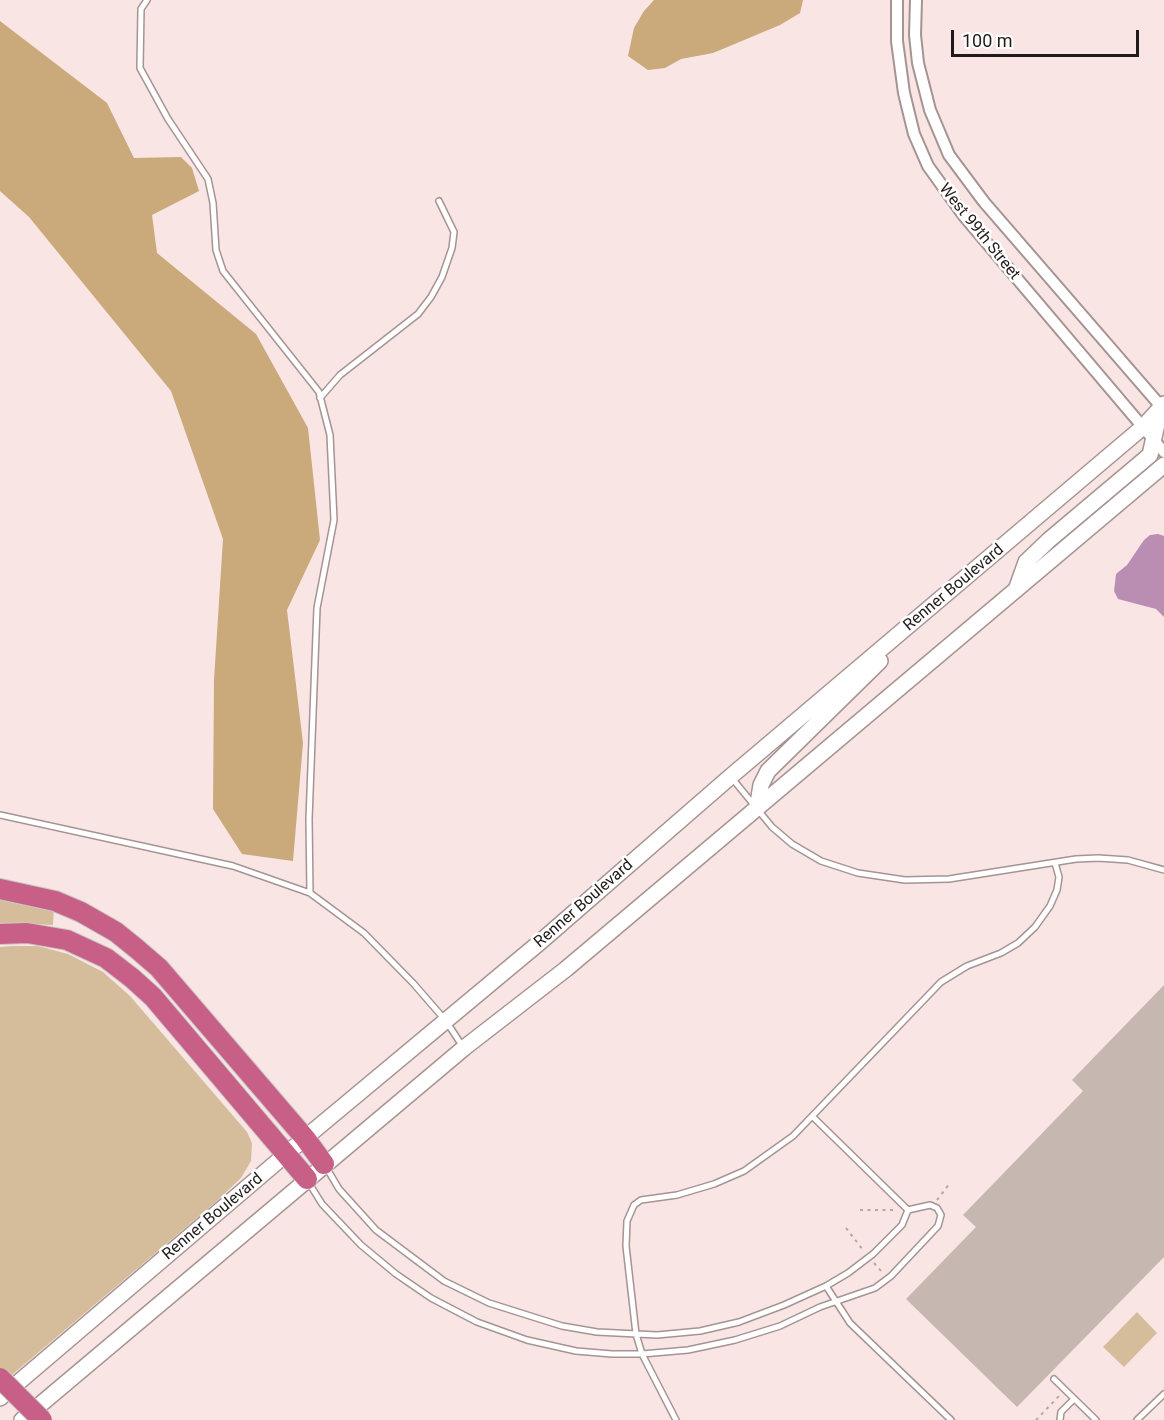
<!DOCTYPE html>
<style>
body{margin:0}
#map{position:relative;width:1164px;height:1420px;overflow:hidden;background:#f8e5e4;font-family:Roboto,sans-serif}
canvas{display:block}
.scale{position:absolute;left:951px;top:30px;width:188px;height:27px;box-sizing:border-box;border:3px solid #211a1a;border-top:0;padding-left:8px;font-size:18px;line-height:21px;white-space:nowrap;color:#211a1a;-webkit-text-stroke:4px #fff;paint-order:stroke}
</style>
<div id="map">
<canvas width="1164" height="1420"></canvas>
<div class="scale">100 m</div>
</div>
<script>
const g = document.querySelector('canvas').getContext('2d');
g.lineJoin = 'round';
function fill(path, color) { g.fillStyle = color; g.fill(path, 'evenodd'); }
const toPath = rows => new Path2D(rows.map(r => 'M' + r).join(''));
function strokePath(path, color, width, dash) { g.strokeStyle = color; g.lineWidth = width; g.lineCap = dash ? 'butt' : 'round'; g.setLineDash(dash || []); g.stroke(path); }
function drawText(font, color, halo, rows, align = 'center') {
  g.font = font + ' Roboto,sans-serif'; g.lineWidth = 5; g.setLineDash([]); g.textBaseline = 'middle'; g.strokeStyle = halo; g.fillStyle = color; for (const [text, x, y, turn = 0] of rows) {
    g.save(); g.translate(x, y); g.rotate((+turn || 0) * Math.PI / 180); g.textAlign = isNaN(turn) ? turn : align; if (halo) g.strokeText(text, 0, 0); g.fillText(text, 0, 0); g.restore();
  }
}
fill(toPath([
 [0,894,54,906,53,925,14,923,0,925],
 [12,946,38,946,68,954,103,972,130,996,247,1132,252,1143,251,1161,241,1178,218,1200,0,1385,0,947],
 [1137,1312,1157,1333,1124,1367,1103,1347]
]), '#d5bd9c');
fill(toPath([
 [654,0,803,0,800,13,780,25,713,53,681,59,665,68,648,70,628,56,634,28,644,11],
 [0,21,107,103,134,158,181,157,192,168,199,191,152,215,157,253,256,334,308,428,320,540,287,610,303,743,293,861,242,854,213,809,214,680,223,539,171,391,29,217,0,191]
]), '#caa97a');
fill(toPath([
 [1158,534,1164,536,1164,617,1156,609,1118,599,1114,591,1116,574,1127,565,1144,540,1150,535]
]), '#ba8eb3');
fill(toPath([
 [1164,985,1164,1257,1017,1407,906,1299,976,1227,963,1215,1083,1091,1072,1080]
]), '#c6b7b0');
const service = toPath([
 [147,0,141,9,140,68,168,119,208,179,213,203,216,250,223,271,319,392,330,435,334,520,317,608,309,819,310,893],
 [320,398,340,375,418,314,431,297,442,277,452,248,454,232,439,201],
 [731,777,772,827,792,844,821,861,858,873,905,880,949,879,1076,859,1098,858,1128,860,1164,870],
 [0,815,233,866,310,893,364,933,413,983,446,1021,463,1047],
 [813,1117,908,1210],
 [326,1167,339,1189,376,1230,444,1281,489,1303,562,1326,597,1332,657,1335,700,1331,739,1322,784,1305,826,1286,848,1273,873,1254,902,1225,908,1210],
 [309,1183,322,1204,361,1245,396,1274,431,1298,477,1322,527,1340,576,1351,612,1354,642,1354,688,1350,735,1340,780,1326,820,1307,875,1288,891,1276,938,1226,941,1215,937,1208,930,1205,908,1210],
 [826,1286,850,1323,951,1420],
 [1054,1379,1096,1420],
 [676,1420,642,1354,636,1334,626,1246,627,1221,634,1205,641,1200,677,1195,714,1184,744,1171,793,1136,941,982,967,966,1001,953,1018,943,1035,927,1050,906,1057,890,1059,877,1055,863],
 [1060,1420,1061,1412,1074,1399],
 [1137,1420,1164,1394]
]);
const minor = toPath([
 [897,0,897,41,904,93,914,134,928,166,964,216,1164,452],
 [916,0,915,35,918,63,930,110,949,155,984,202,1164,410]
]);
const secondary = toPath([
 [1016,590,1026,562,1049,540,1150,455,1161,406],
 [757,809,761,785,768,771,880,661],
 [0,1398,305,1138,539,943,730,777,1143,427,1164,404],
 [22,1420,464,1048,566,969,1164,465]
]);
const motorway = toPath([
 [0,889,55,901,81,912,116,932,137,949,159,968,305,1138,324,1164],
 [0,934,27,933,67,940,106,958,132,978,153,997,307,1179]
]);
strokePath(service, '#a59492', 8);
strokePath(minor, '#a59492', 14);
strokePath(secondary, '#a59492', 18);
strokePath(motorway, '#cac8c8', 22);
strokePath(toPath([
 [937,1200,950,1183],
 [860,1210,896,1210],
 [846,1228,863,1250],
 [874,1263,882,1272],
 [1036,1420,1059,1396]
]), '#b6a6a6', 2, [3, 4.5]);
strokePath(service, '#fff', 5);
strokePath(minor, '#fff', 10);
strokePath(secondary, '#fff', 15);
strokePath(motorway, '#c85f87', 20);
const motorwayBridge = toPath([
 [0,1378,42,1420]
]);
strokePath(motorwayBridge, '#cac8c8', 22, []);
strokePath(motorwayBridge, '#c85f87', 20);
drawText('16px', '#211a1a', '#fff', [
 ["West 99th Street",979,232,51],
 ["Renner Boulevard",954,588,-40],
 ["Renner Boulevard",584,904,-41],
 ["Renner Boulevard",213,1217,-40]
]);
</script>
